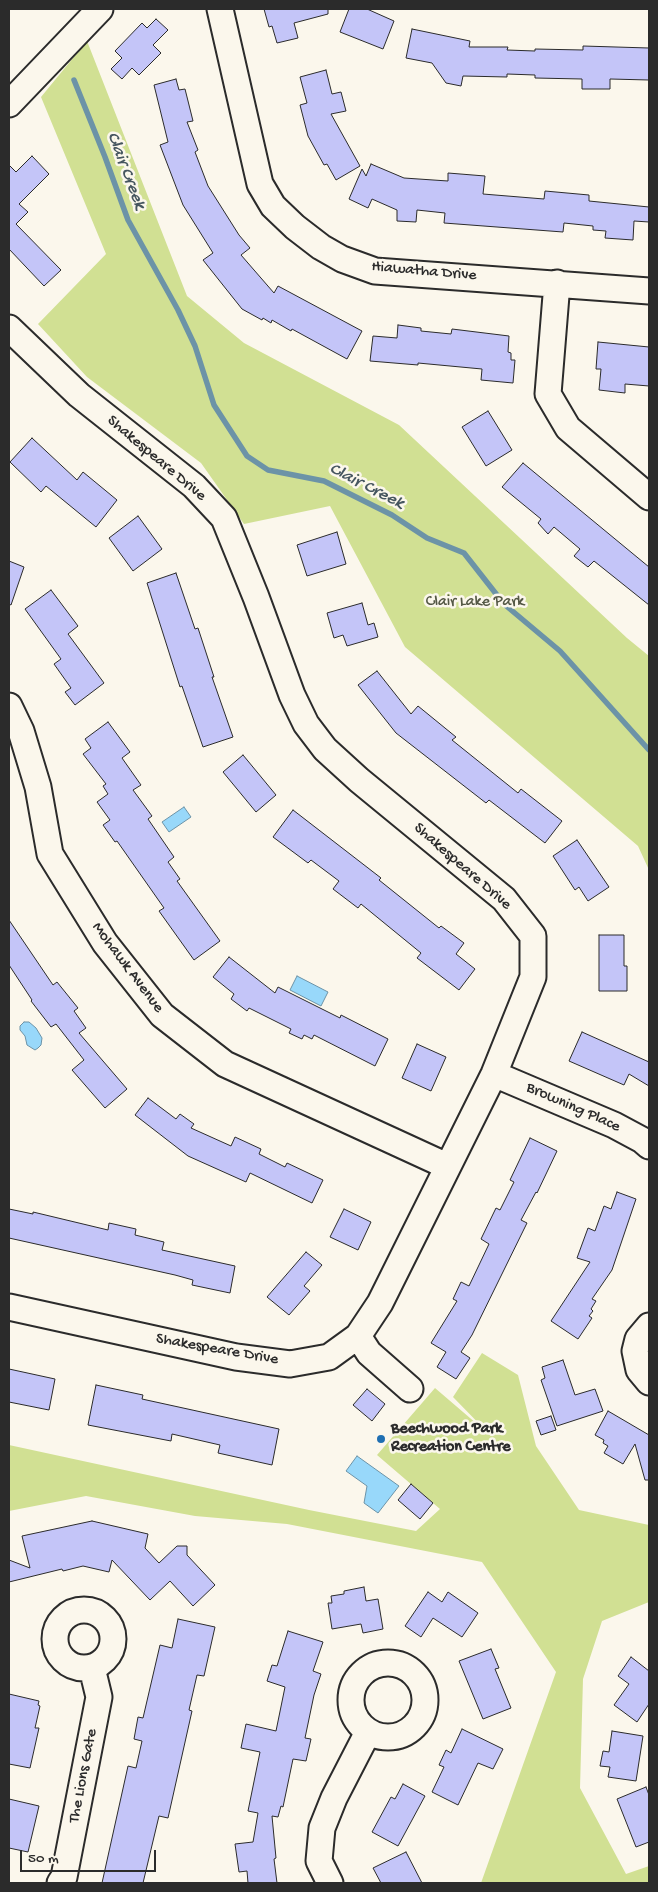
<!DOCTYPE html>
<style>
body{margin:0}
#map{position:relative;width:658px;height:1892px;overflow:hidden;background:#fbf7ec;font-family:"Gochi Hand",sans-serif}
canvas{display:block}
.frame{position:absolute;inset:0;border:10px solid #2b2b2b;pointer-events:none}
.scale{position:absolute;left:20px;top:1850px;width:136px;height:22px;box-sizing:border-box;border:2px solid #2b2b2b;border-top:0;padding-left:6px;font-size:15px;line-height:18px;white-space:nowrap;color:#2b2b2b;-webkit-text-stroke:4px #fbf7ec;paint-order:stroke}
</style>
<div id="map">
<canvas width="658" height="1892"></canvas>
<div class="frame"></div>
<div class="scale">50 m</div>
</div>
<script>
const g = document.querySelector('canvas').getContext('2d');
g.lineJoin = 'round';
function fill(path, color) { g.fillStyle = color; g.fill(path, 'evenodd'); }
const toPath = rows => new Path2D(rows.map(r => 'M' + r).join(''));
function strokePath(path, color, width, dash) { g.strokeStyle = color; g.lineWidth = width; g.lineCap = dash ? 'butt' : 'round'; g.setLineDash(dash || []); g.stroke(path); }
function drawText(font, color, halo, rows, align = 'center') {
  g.font = font + ' "Gochi Hand",sans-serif'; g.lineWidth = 5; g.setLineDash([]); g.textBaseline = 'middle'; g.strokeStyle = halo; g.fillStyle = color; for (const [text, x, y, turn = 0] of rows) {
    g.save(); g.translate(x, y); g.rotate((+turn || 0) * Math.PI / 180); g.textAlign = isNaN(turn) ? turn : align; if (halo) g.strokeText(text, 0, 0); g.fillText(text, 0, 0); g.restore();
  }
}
fill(toPath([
 [87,41,187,296,244,343,399,425,627,638,649,656,649,870,638,846,405,647,330,506,244,524,201,463,87,377,38,324,106,254,41,97],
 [482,1353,518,1375,536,1446,579,1510,649,1525,649,1602,602,1621,583,1679,580,1788,626,1874,649,1866,649,1883,481,1883,556,1672,482,1562,287,1524,195,1516,86,1496,9,1511,9,1445,309,1510,416,1531,440,1509,377,1455,435,1388,491,1436,453,1397]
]), '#d1e093');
const water = toPath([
 [184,807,191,817,169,832,162,822,184,807],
 [297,976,328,992,321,1006,290,990,297,976],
 [24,1022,29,1022,36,1028,42,1038,41,1045,38,1048,35,1050,27,1045,25,1036,20,1030,20,1026,24,1022],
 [357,1456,399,1486,378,1513,364,1503,367,1486,346,1471,357,1456]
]);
fill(water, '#98d8fa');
strokePath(water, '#6c93a7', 1);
strokePath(toPath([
 [74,80,105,157,128,220,178,310,195,346,214,405,247,456,268,470,324,481,392,515,427,538,464,553,504,604,560,651,649,750]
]), '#6c93a7', 5.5);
const building = toPath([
 [264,9,328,9,328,14,294,23,298,38,277,43,272,26,269,27,264,9],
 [349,9,367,9,394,21,383,49,340,32,349,9],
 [156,19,168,30,153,45,161,53,139,75,132,68,122,79,111,69,122,58,115,51,142,23,147,28,156,19],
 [412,29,470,41,469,47,508,47,507,50,535,51,535,49,583,50,583,46,649,48,649,80,610,79,610,89,582,89,582,79,535,78,535,75,507,74,507,77,463,76,461,86,446,83,432,63,406,58,412,29],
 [326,70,332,94,341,92,346,111,331,114,360,166,336,180,327,164,324,165,308,136,300,105,307,103,300,77,326,70],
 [176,79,179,90,185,89,193,121,187,122,198,150,195,152,208,186,239,235,250,248,241,255,274,293,278,286,362,331,347,359,292,329,291,331,272,320,271,323,263,318,262,320,242,309,203,260,213,253,183,205,160,145,168,142,154,85,176,79],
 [32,156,49,174,19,204,28,212,16,224,61,270,44,286,9,249,9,165,16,172,32,156],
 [371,164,404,178,448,181,448,173,485,176,483,194,544,199,545,191,589,195,589,201,649,207,649,222,634,221,633,240,605,238,606,231,593,230,593,226,564,223,563,232,444,223,445,213,417,210,416,222,397,221,397,210,372,199,368,208,349,199,362,169,366,176,371,164],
 [398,325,421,328,421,331,451,334,452,329,509,336,508,352,511,353,511,360,515,360,513,383,481,380,482,369,418,363,418,365,370,361,373,336,397,338,398,325],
 [598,342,649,347,649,386,625,384,625,393,599,390,601,369,596,369,598,342],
 [488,411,512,450,486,466,462,427,488,411],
 [32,438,77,480,83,472,117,500,96,527,46,486,41,492,10,462,32,438],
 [523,463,649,567,649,605,594,561,588,567,574,556,580,549,554,527,548,534,538,523,541,519,502,487,523,463],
 [138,516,162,549,133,571,109,538,138,516],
 [337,532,346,564,307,576,297,545,337,532],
 [9,561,24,567,11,605,9,604,9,561],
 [176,573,195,629,198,628,214,677,212,677,233,737,203,747,182,686,180,687,147,583,176,573],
 [51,590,78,626,68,634,104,683,75,705,65,692,71,688,54,664,61,659,25,609,51,590],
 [362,603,368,625,374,623,378,637,347,646,343,635,334,638,327,613,362,603],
 [377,671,411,714,418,706,456,737,452,740,518,793,521,789,562,821,545,843,489,800,486,803,396,733,358,685,377,671],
 [108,722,130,752,122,758,141,785,133,790,152,816,148,819,174,857,168,862,180,879,177,881,220,941,194,960,159,911,164,908,117,841,115,842,103,825,110,820,97,802,108,794,103,786,106,784,83,754,91,748,85,739,108,722],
 [243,755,276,795,256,812,223,772,243,755],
 [293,810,381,878,379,880,439,928,441,926,464,943,456,954,475,969,459,990,417,958,421,953,361,904,358,908,333,889,339,881,311,860,308,863,273,837,293,810],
 [577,840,609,887,588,901,579,887,575,890,553,856,577,840],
 [9,920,53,985,57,982,78,1008,74,1011,86,1028,79,1033,127,1089,105,1108,72,1070,84,1060,56,1024,51,1027,31,1001,32,1000,9,965,9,920],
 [599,935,624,935,624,966,627,966,627,991,599,991,599,935],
 [229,957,275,993,278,987,340,1018,341,1015,388,1039,375,1066,314,1035,312,1039,304,1035,302,1039,289,1033,291,1029,249,1008,247,1011,231,999,234,994,213,977,229,957],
 [582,1032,649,1062,649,1086,629,1074,624,1085,569,1061,582,1032],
 [417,1044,446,1057,431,1091,402,1078,417,1044],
 [148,1098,176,1119,180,1114,194,1124,191,1128,231,1146,235,1137,261,1149,259,1154,285,1167,287,1163,323,1180,312,1203,250,1173,246,1182,188,1156,135,1115,148,1098],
 [530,1138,557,1151,537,1193,536,1192,521,1220,527,1223,472,1335,461,1352,470,1358,456,1379,437,1367,446,1352,431,1343,457,1301,453,1299,461,1282,469,1286,489,1244,481,1239,496,1208,500,1210,514,1182,510,1180,530,1138],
 [617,1192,636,1199,612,1270,592,1299,596,1301,591,1309,593,1311,589,1316,592,1318,578,1339,551,1321,590,1262,577,1258,588,1228,595,1231,604,1206,611,1209,617,1192],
 [9,1209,33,1214,33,1212,108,1230,109,1223,136,1229,135,1235,164,1242,162,1250,235,1266,230,1293,192,1285,193,1280,175,1275,9,1238,9,1209],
 [344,1209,371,1222,358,1250,330,1237,344,1209],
 [306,1252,322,1265,304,1286,310,1291,289,1315,267,1297,306,1252],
 [563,1360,575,1395,595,1389,603,1411,557,1426,541,1380,545,1378,542,1367,563,1360],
 [9,1369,55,1379,49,1410,9,1402,9,1369],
 [96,1385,143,1395,142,1399,279,1429,272,1465,218,1453,220,1445,172,1434,171,1441,88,1425,96,1385],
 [367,1389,385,1404,372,1421,353,1405,367,1389],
 [608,1411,649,1435,649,1480,645,1480,635,1444,623,1464,604,1453,608,1446,603,1443,604,1440,595,1435,608,1411],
 [551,1416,556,1430,541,1435,536,1421,551,1416],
 [411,1484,433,1503,420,1519,398,1500,411,1484],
 [92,1521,148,1534,145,1548,159,1563,177,1546,187,1546,187,1555,215,1585,193,1606,170,1581,150,1600,112,1560,109,1572,83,1566,63,1571,62,1569,9,1582,9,1560,30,1568,22,1536,92,1521],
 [364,1587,366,1601,378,1599,383,1629,363,1633,361,1624,332,1629,328,1603,332,1603,331,1596,344,1594,344,1591,364,1587],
 [428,1592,442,1602,448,1592,478,1613,462,1637,433,1618,421,1637,405,1626,428,1592],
 [178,1619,215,1627,204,1676,197,1675,189,1710,192,1711,168,1818,159,1816,143,1883,102,1883,128,1766,136,1768,142,1741,134,1739,138,1717,143,1718,160,1645,172,1648,178,1619],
 [288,1631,323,1642,313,1671,321,1674,314,1695,305,1738,311,1739,306,1761,293,1759,283,1807,281,1806,278,1817,272,1816,276,1858,274,1859,277,1883,248,1883,247,1871,239,1872,235,1844,253,1842,258,1813,248,1811,260,1752,241,1748,246,1724,276,1731,285,1687,267,1681,272,1665,277,1666,288,1631],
 [491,1649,499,1668,495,1669,511,1708,483,1719,459,1661,491,1649],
 [631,1657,649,1671,649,1704,637,1722,614,1705,629,1684,618,1676,631,1657],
 [9,1694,39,1701,38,1705,40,1706,35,1728,39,1728,30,1768,9,1764,9,1694],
 [462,1729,503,1749,493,1769,478,1763,458,1805,432,1792,444,1767,439,1765,446,1750,451,1753,462,1729],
 [612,1731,643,1736,636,1781,608,1777,610,1767,600,1766,603,1751,609,1752,612,1731],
 [403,1784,425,1796,398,1846,372,1832,391,1797,395,1799,403,1784],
 [646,1787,649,1795,649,1842,636,1847,617,1799,646,1787],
 [9,1799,39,1806,28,1852,9,1848,9,1799],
 [406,1852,422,1883,381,1883,373,1868,406,1852]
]);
fill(building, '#c4c5f8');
strokePath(building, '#2b2b2b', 1);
const minor = toPath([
 [220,9,260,184,273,206,295,227,321,247,342,259,375,271,649,291],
 [9,104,100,9],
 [557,283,548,394,568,428,649,497],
 [9,328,79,395,194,486,224,518,256,597,292,695,306,724,325,749,359,780,504,899,533,936,533,977,494,1074,380,1303,358,1336,329,1357,290,1364,236,1357,9,1307],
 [9,706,21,731,38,787,50,854,105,943,162,1015,225,1064,447,1166],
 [494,1074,614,1125,642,1140,649,1146],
 [649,1326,638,1339,635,1351,639,1370,649,1382],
 [358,1336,369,1353,410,1389],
 '55 1639a29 29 0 1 1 58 0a29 29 0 1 1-58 0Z',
 '351 1700a37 37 0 1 1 74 0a37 37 0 1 1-74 0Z',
 [60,1883,64,1877,99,1697,92,1668],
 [330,1883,319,1861,322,1828,334,1798,368,1732]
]);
strokePath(minor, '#2b2b2b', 29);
strokePath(minor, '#fbf7ec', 25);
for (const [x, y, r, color] of [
 [381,1439,5,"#1f6fb2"]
]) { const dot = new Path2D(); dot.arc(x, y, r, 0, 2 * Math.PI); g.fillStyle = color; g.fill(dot); strokePath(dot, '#fbf7ec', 2); }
drawText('16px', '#2b2b2b', '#fbf7ec', [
 ["Hiawatha Drive",424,272,5],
 ["Shakespeare Drive",156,459,40],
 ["Shakespeare Drive",462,867,41],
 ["Mohawk Avenue",127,968,53],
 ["Browning Place",573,1108,24],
 ["Shakespeare Drive",217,1350,10],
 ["The Lions Gate",84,1776,-79]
]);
drawText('16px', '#545845', '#fbf7ec', [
 ["Clair Lake Park",475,603]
]);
drawText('bold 16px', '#2b2b2b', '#fbf7ec', [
 ["Beechwood Park",391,1430],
 ["Recreation Centre",391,1448]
], 'left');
drawText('italic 18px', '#46565f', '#fbf7ec', [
 ["Clair Creek",125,171,69],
 ["Clair Creek",366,487,27]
]);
</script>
